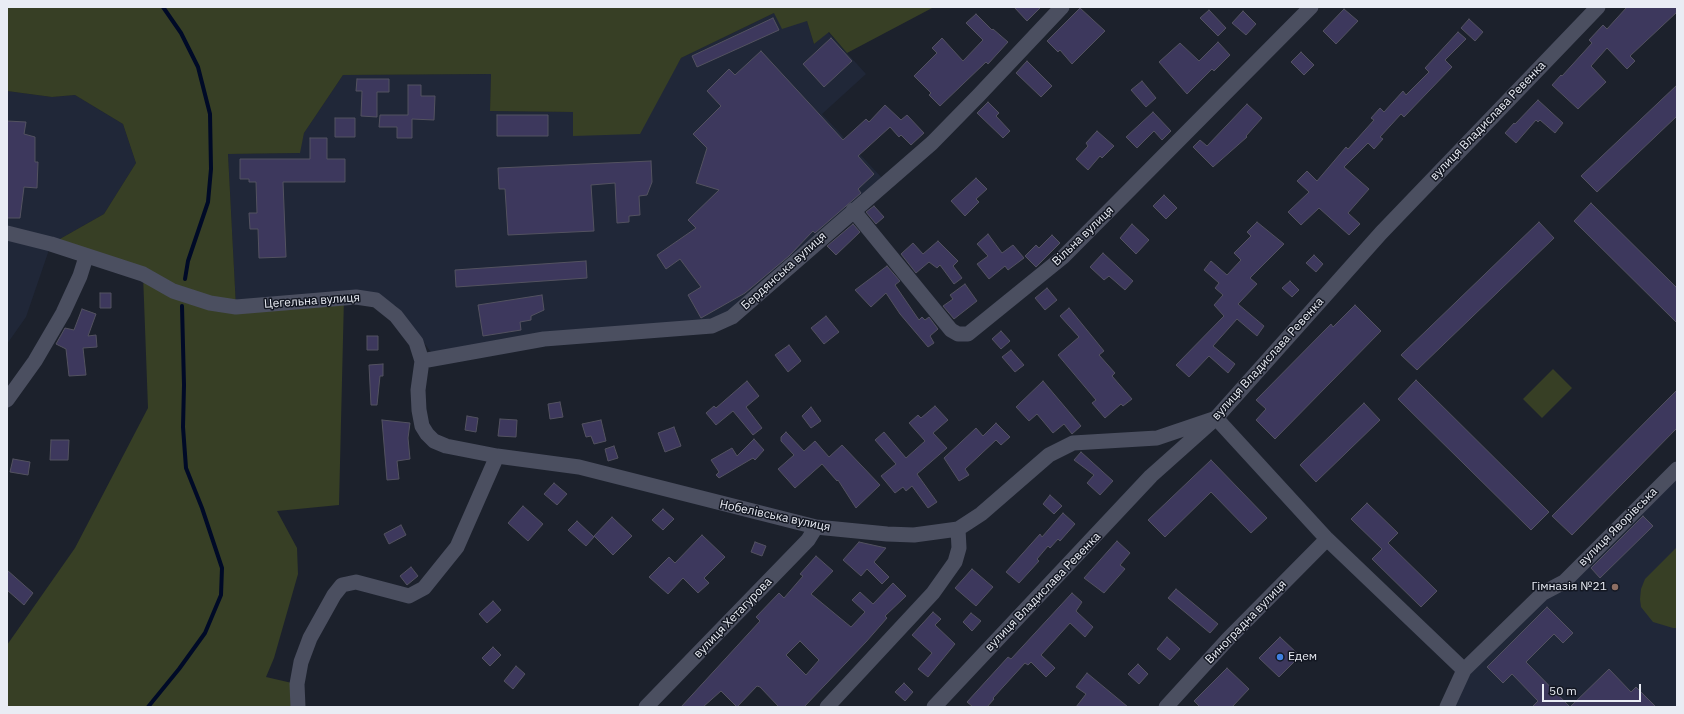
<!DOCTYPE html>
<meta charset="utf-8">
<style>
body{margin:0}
#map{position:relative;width:1684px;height:714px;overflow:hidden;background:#1c212c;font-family:"IBM Plex Sans",sans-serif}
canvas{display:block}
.frame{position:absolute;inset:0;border:8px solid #e9ecf4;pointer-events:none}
.scale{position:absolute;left:1542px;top:684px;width:99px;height:18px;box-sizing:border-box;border:2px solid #e9ecf4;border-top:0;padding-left:5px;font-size:12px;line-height:14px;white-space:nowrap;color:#e9ecf4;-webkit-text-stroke:3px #131722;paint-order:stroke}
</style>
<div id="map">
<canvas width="1684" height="714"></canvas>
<div class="frame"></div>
<div class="scale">50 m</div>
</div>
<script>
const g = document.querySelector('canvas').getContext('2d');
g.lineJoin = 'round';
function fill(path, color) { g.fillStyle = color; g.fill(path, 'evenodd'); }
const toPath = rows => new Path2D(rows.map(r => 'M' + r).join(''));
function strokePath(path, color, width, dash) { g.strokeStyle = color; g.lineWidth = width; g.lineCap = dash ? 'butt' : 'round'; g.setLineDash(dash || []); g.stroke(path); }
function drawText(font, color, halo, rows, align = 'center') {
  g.font = font + ' "IBM Plex Sans",sans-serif'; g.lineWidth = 3; g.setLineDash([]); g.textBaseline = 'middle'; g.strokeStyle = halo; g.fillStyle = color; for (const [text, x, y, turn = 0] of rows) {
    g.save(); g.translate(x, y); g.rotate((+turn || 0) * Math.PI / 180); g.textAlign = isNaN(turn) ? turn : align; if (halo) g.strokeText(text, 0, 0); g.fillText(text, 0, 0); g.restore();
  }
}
fill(toPath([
 [774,13,807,21,814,44,828,32,866,74,822,114,883,179,746,301,713,321,431,352,395,305,386,307,376,300,236,307,228,154,299,153,304,133,343,75,491,74,490,111,573,112,573,136,669,78,681,58],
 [7,91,52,97,75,95,123,124,136,163,104,214,51,244,26,317,7,344],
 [1677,469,1677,707,1447,707,1464,670]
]), '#202738');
fill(toPath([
 [7,7,934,7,847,53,829,32,814,44,807,21,782,29,774,13,681,58,640,134,573,136,573,112,490,111,491,74,343,75,304,133,300,153,228,154,236,307,344,297,339,505,277,511,297,548,298,574,274,658,266,677,292,683,293,707,7,707,7,645,75,548,148,408,143,274,51,244,104,214,136,163,123,124,75,95,52,97,7,91],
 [1553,369,1572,388,1542,418,1523,399],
 [1677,547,1677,628,1673,628,1653,622,1641,607,1640,599,1641,589,1645,579]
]), '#373f25');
strokePath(toPath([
 [163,7,181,33,198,67,210,114,211,169,208,202,188,261,185,279],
 [148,707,179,669,205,633,221,595,222,568,202,508,186,468,183,427,184,385,182,306]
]), '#000a27', 4);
const building = toPath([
 [1014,7,1041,7,1027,21,1014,7],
 [1627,7,1677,7,1677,12,1630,56,1635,61,1627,69,1607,48,1591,66,1606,82,1578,109,1552,85,1561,75,1562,76,1592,43,1589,40,1603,25,1607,29,1627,7],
 [1080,8,1105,31,1072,64,1060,50,1058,52,1047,41,1080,8],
 [1344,9,1358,21,1336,44,1323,31,1344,9],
 [1209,10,1226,28,1218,36,1200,18,1209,10],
 [1243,11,1256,24,1246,35,1232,23,1243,11],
 [976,14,992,30,993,29,1008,42,988,64,986,62,940,106,929,95,931,93,914,76,937,53,932,48,942,38,963,61,983,40,966,23,976,14],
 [773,18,779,30,697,67,692,56,773,18],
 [1469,19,1483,32,1475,41,1461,28,1469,19],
 [1458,32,1466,39,1445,60,1452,67,1404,117,1401,114,1380,137,1383,139,1374,149,1368,143,1344,167,1369,189,1348,213,1360,224,1349,235,1319,208,1301,225,1288,212,1309,192,1297,181,1307,171,1317,181,1346,147,1348,149,1374,120,1371,118,1380,108,1384,112,1403,91,1406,95,1429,72,1425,68,1458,32],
 [831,38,852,61,824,87,803,64,831,38],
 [1218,42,1230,55,1214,71,1212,69,1187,94,1159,62,1180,43,1199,61,1218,42],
 [761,51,843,140,866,119,869,122,885,105,901,120,907,115,924,133,911,145,901,135,899,137,890,127,858,156,874,174,858,189,861,193,815,233,813,231,789,256,745,293,701,318,688,295,701,287,680,259,666,269,657,255,696,228,688,220,719,190,696,183,707,148,693,134,721,106,707,91,729,69,735,75,761,51],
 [1301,52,1314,65,1304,75,1291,62,1301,52],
 [1027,61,1052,86,1041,97,1016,73,1027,61],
 [357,79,389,79,389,92,377,92,377,117,361,116,362,91,356,91,357,79],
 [1142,81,1156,98,1146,107,1131,90,1142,81],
 [408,85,421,85,421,96,435,96,434,120,412,119,412,138,397,138,397,127,379,127,380,115,408,115,408,85],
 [1677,85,1677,116,1597,192,1581,176,1677,85],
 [1538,100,1563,123,1555,133,1540,120,1538,122,1536,120,1516,143,1505,133,1514,123,1515,124,1538,100],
 [988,102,999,113,996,116,1010,131,1003,138,977,113,988,102],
 [1247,104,1262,118,1246,136,1247,137,1213,167,1193,147,1200,140,1207,146,1247,104],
 [1153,112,1171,131,1162,140,1154,131,1137,148,1126,137,1153,112],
 [497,115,548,115,548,136,497,136,497,115],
 [335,118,355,118,355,137,335,137,335,118],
 [7,121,26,122,24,134,35,137,35,162,38,162,37,188,24,187,20,218,7,218,7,121],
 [1097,131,1114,146,1102,158,1100,156,1088,170,1076,159,1088,146,1086,143,1097,131],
 [310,138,327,138,327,159,345,159,345,182,283,182,286,257,259,258,258,229,250,229,249,213,257,213,256,182,249,182,249,179,240,179,240,159,310,159,310,138],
 [651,161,652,182,647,195,639,196,640,215,629,216,629,222,617,223,615,183,591,185,594,231,508,235,505,189,499,189,498,168,651,161],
 [976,178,987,189,976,199,979,202,965,216,951,201,976,178],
 [1164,195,1177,208,1166,219,1153,206,1164,195],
 [1591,203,1677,288,1677,323,1574,221,1591,203],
 [874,206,884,217,876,224,866,212,874,206],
 [1257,222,1284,244,1250,278,1257,284,1238,304,1264,326,1257,336,1237,319,1213,346,1235,364,1228,373,1209,356,1189,377,1176,365,1224,316,1214,305,1223,295,1215,288,1219,283,1204,270,1211,261,1227,275,1241,260,1234,253,1251,236,1247,232,1257,222],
 [1539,222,1554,238,1417,370,1401,355,1539,222],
 [853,224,860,232,836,255,827,246,853,224],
 [1132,224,1149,240,1136,254,1120,238,1132,224],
 [988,234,1002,253,1013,245,1024,258,1008,270,1005,266,989,279,977,264,988,256,977,244,988,234],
 [1052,235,1060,243,1036,267,1025,256,1036,245,1039,248,1052,235],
 [938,241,958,261,953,266,962,278,954,284,940,265,937,268,929,262,916,273,901,254,913,243,923,254,938,241],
 [1103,253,1133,281,1125,290,1109,276,1104,280,1090,267,1103,253],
 [1314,255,1323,264,1316,272,1306,263,1314,255],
 [586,261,587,278,456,287,455,270,586,261],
 [887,266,900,281,895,285,919,320,922,317,925,320,929,317,938,329,930,336,934,343,928,347,900,314,886,293,871,307,855,290,887,266],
 [1290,281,1299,290,1292,297,1282,288,1290,281],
 [965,284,977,301,954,319,943,306,953,299,950,295,965,284],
 [1047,288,1057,300,1045,310,1035,298,1047,288],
 [100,293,111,293,111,308,100,308,100,293],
 [542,295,544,310,531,316,531,320,520,322,521,330,483,336,478,305,542,295],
 [1355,305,1381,331,1275,439,1256,420,1266,409,1256,400,1331,324,1333,327,1355,305],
 [1069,308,1104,351,1099,355,1115,373,1112,376,1132,399,1123,406,1121,404,1105,418,1092,403,1096,400,1058,355,1079,337,1060,316,1069,308],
 [82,309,96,314,88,336,96,335,97,347,83,348,86,375,69,376,66,349,56,344,65,328,74,330,82,309],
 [826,316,839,332,824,344,811,328,826,316],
 [1001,331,1010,341,1001,349,992,339,1001,331],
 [367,336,378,336,378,350,367,350,367,336],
 [789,345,801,361,788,372,775,355,789,345],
 [1011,350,1024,365,1015,372,1002,357,1011,350],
 [383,364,383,376,380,376,377,405,371,405,369,365,383,364],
 [1416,380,1549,512,1531,530,1398,399,1416,380],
 [747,381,759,396,746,407,762,428,753,435,733,411,716,425,706,413,714,406,716,408,747,381],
 [1043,381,1081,426,1072,434,1064,424,1053,433,1037,414,1029,421,1016,407,1043,381],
 [1677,390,1677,428,1572,535,1552,516,1677,390],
 [560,402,563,417,550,419,548,404,560,402],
 [1364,403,1380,420,1316,482,1300,465,1364,403],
 [935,406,948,420,933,433,947,448,917,474,937,502,928,508,912,486,906,491,903,487,895,493,881,476,896,464,875,440,884,432,906,458,925,441,909,423,918,415,921,418,935,406],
 [811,407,821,421,811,428,802,416,811,407],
 [467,416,478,418,476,432,465,430,467,416],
 [500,419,517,420,516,437,498,436,500,419],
 [382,420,410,423,408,438,410,459,397,461,399,479,387,480,382,420],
 [601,420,606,441,594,444,591,436,586,437,582,424,601,420],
 [996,423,1010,437,1001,445,996,440,965,469,969,475,959,481,944,458,976,428,983,436,996,423],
 [674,427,681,446,665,452,658,433,674,427],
 [786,432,804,451,815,441,829,457,842,445,880,485,856,508,838,480,837,481,822,464,795,488,778,469,794,455,781,441,781,437,786,432],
 [754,439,764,450,755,460,753,458,719,478,716,475,719,472,711,460,732,448,737,456,754,439],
 [51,440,69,440,68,460,50,460,51,440],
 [614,446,618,458,608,461,605,449,614,446],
 [1081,452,1113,481,1100,495,1087,483,1094,475,1074,460,1081,452],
 [13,459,30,462,28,475,10,472,13,459],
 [1211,460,1267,518,1251,533,1211,492,1165,537,1148,520,1211,460],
 [554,483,567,494,557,505,544,494,554,483],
 [1050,495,1062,506,1054,514,1043,504,1050,495],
 [1367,503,1398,533,1388,543,1437,591,1421,607,1372,559,1382,549,1351,519,1367,503],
 [523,506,543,524,528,541,508,523,523,506],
 [663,509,674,519,663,530,652,520,663,509],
 [1063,513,1075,524,1060,541,1058,539,1050,548,1048,546,1037,559,1039,561,1019,583,1006,572,1040,534,1042,537,1063,513],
 [1643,516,1653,526,1600,578,1591,568,1643,516],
 [612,517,632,536,613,555,594,536,612,517],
 [577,521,594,537,586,546,568,530,577,521],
 [401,525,406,535,389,544,384,534,401,525],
 [702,535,725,557,704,578,709,583,698,593,683,578,668,594,649,577,669,557,675,563,702,535],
 [1117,541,1130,553,1120,565,1125,569,1104,593,1084,578,1117,541],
 [755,542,766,546,762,556,751,552,755,542],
 [859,542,886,548,874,562,889,577,882,584,867,569,861,576,843,560,859,542],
 [816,556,833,571,811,594,851,627,865,612,852,600,860,592,873,604,893,583,906,596,885,616,887,618,866,642,804,707,779,707,760,687,757,686,737,707,721,691,703,707,681,707,760,621,756,617,779,593,784,598,803,576,800,574,816,556],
 [800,641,819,660,806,675,786,655,800,641],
 [411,567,418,576,407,585,400,576,411,567],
 [972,569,993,587,976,606,955,588,972,569],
 [7,570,33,593,24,605,7,590,7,570],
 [1176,589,1218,624,1210,633,1168,598,1176,589],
 [1072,593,1082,602,1076,611,1093,627,1085,637,1070,623,1041,655,1055,668,1046,677,1031,662,1028,665,1025,663,993,698,994,699,987,707,973,707,967,702,1008,657,1011,659,1072,593],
 [493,601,501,610,487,623,479,614,493,601],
 [1547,607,1573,633,1563,643,1554,634,1526,662,1570,707,1609,669,1631,692,1636,687,1656,707,1532,707,1538,701,1512,674,1503,683,1487,667,1547,607],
 [933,612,941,619,935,625,955,644,928,677,918,669,932,653,912,635,933,612],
 [971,613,981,621,972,631,963,622,971,613],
 [1167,637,1180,649,1170,660,1157,649,1167,637],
 [1280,637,1300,656,1279,677,1259,658,1280,637],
 [493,647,501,655,490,666,482,658,493,647],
 [1138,664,1148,674,1139,684,1128,674,1138,664],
 [516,666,525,674,513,689,504,681,516,666],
 [1227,668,1249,689,1232,707,1200,707,1194,701,1227,668],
 [1087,673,1128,707,1076,707,1086,694,1076,687,1087,673],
 [904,683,913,692,905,701,895,692,904,683]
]);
fill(building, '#3d385d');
strokePath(building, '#535260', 1);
strokePath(toPath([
 [853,210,951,330,958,334,968,334,1063,257,1311,7],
 [7,233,51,244,143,274,173,291,210,303,236,307,356,297,376,300,396,316,416,342,422,361,418,390,419,410,422,426,427,434,434,441,446,446,497,456,579,467,816,527,887,534,914,535,958,529,981,514,1049,455,1073,443,1157,438,1216,418,1327,539,1464,670],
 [422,361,544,339,712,326,732,317,932,143,979,95,1062,7],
 [7,400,35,361,63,313,80,276,86,257],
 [298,707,297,684,301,662,310,638,334,595,342,585,356,582,409,596,424,588,457,547,497,456],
 [646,707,808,540,816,527],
 [827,707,933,593,955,562,959,548,958,529],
 [934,707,1151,476,1216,418,1381,233,1598,7],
 [1166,707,1228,639,1327,539],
 [1447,707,1464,670,1543,593,1564,582,1677,469]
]), '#4b4f60', 15);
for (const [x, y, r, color] of [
 [1615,587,4,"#8d6e63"],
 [1280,657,4,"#3f7fe0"]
]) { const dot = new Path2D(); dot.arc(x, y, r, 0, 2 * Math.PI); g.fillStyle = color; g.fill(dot); strokePath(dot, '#131722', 1.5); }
drawText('12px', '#e9ecf4', '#131722', [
 ["вулиця Владислава Ревенка",1488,121,-46],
 ["Вільна вулиця",1083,236,-44],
 ["Бердянська вулиця",784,271,-42],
 ["Цегельна вулиця",312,301,-4],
 ["вулиця Владислава Ревенка",1268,359,-48],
 ["Нобелівська вулиця",775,516,12],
 ["вулиця Яворівська",1618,527,-45],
 ["вулиця Владислава Ревенка",1043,592,-46],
 ["вулиця Хетагурова",733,618,-46],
 ["Виноградна вулиця",1246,622,-46]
]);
drawText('12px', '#e9ecf4', '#131722', [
 ["Гімназія №21",1607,587],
 ["Едем",1288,657,"left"]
], 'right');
</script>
